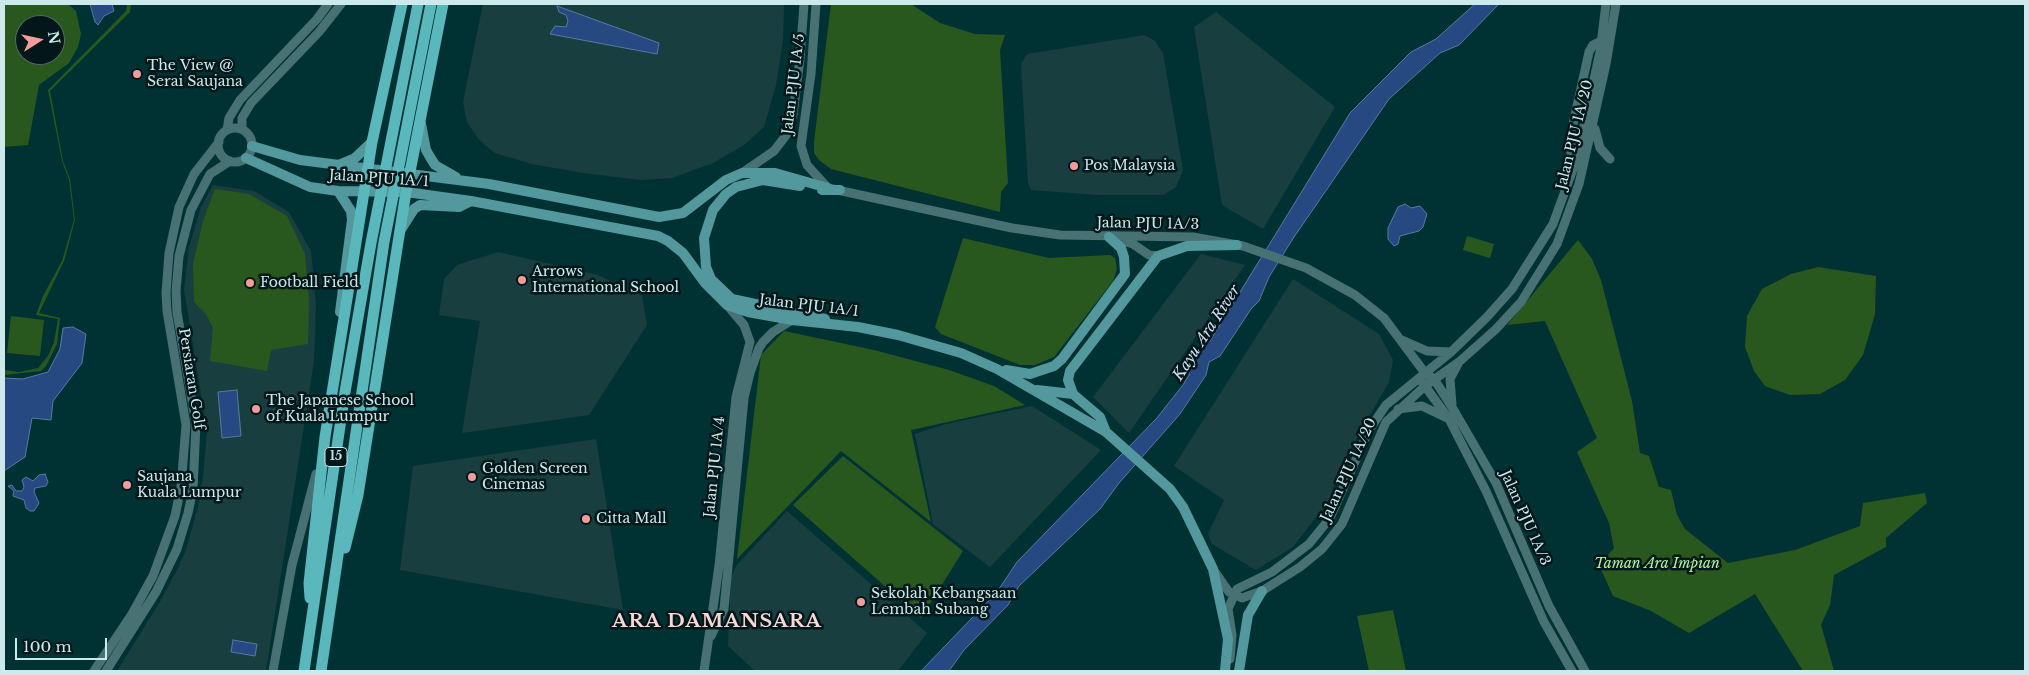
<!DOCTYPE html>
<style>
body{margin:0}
#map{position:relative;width:2029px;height:675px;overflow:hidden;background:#003234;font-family:"Libre Baskerville",serif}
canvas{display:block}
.frame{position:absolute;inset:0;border:5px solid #cce9eb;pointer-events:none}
.north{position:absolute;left:15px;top:15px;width:50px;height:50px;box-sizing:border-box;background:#011719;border:1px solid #526b6d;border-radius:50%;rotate:80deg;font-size:14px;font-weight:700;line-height:20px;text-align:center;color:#cce9eb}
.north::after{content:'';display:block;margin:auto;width:18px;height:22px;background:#f59b9b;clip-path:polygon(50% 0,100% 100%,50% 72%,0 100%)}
.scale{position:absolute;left:15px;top:638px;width:92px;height:22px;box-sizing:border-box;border:2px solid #cce9eb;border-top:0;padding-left:6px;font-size:15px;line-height:18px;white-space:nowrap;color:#cce9eb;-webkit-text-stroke:4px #011719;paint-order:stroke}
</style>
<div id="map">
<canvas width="2029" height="675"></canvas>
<div class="frame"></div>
<div class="north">N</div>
<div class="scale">100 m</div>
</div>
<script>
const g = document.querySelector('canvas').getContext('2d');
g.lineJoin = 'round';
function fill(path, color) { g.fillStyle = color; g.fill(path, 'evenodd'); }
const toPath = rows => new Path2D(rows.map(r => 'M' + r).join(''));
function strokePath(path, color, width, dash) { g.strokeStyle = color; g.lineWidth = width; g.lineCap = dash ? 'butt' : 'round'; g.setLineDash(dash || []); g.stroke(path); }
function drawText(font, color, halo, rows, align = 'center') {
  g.font = font + ' "Libre Baskerville",serif'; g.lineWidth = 5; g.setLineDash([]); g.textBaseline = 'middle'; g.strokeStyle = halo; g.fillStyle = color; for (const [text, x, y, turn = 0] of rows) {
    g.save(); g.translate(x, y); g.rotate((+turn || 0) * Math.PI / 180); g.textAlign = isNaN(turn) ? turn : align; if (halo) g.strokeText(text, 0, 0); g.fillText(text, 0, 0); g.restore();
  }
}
fill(toPath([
 [483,4,784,4,783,40,776,85,764,127,744,145,713,163,672,178,641,180,583,173,532,164,495,153,479,140,467,122,463,102],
 [1216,12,1335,107,1263,229,1222,205,1194,27],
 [1145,35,1155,41,1163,53,1183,170,1176,187,1163,195,1098,195,1031,190,1028,183,1021,64,1027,54],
 [213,185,254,191,289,212,311,251,316,304,314,361,266,671,117,671,161,600,178,568,186,550,198,507,203,477,207,431,184,289,189,247,201,207],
 [498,252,598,275,642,296,647,325,589,415,462,433,480,321,439,315,444,279,457,265],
 [1201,254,1245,265,1129,433,1093,397],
 [1293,279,1379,334,1393,360,1389,382,1340,467,1329,500,1293,547,1256,570,1212,544,1208,534,1224,500,1174,466],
 [1032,406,1101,450,990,567,933,524,915,434,946,424],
 [596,439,623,610,400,570,413,466],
 [787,511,927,633,898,671,755,671,728,646,731,578,736,566]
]), '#193e40');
fill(toPath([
 [4,4,68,4,76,11,81,34,78,47,69,63,39,85,28,145,4,147],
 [25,25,55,25,55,55,25,55],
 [127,4,131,4,130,12,50,91,63,161,70,179,75,220,64,261,39,313,60,318,57,344,46,366,41,371,4,375,4,370,19,372,38,368,48,356,54,342,58,319,36,315,43,296,62,261,74,220,69,180,62,161,48,90,126,11],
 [831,4,911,4,940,23,975,34,1005,35,1000,50,1008,183,1001,192,1000,212,831,169,819,160,814,153,814,142],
 [215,189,249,194,287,216,305,254,309,301,308,344,271,350,267,371,210,361,213,328,206,314,194,302,193,264,203,221],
 [1467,236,1494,244,1490,258,1463,250],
 [963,238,1049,258,1110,255,1115,258,1117,269,1113,281,1054,357,1035,365,1020,365,941,334,935,327],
 [1578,240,1592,259,1601,280,1632,401,1640,453,1649,456,1659,487,1671,490,1677,515,1685,529,1728,563,1795,550,1860,526,1863,503,1925,493,1927,503,1886,538,1886,547,1834,575,1830,605,1821,625,1834,671,1803,671,1755,594,1689,633,1651,611,1613,596,1599,565,1614,548,1609,523,1577,452,1597,438,1545,321,1507,325],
 [1818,267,1876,276,1875,314,1863,355,1845,380,1820,394,1790,395,1765,386,1754,371,1745,347,1747,316,1762,289,1791,274],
 [11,316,44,320,40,356,7,353],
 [784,331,874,350,949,370,994,386,1025,405,911,430,931,522,841,451,737,559,761,355],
 [843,456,963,551,921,618,793,505],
 [1393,610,1406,671,1369,671,1357,616]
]), '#29581e');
const water = toPath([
 [90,4,112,4,114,11,104,16,98,25,95,22,90,4],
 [1475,4,1499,4,1459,45,1440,53,1389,99,1294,237,1269,277,1259,301,1251,309,1220,356,1209,362,1206,375,1180,414,1119,483,1100,509,1019,586,1008,605,964,650,949,671,921,671,997,592,1017,562,1156,419,1183,385,1189,375,1190,366,1206,342,1210,341,1350,113,1411,52,1436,39,1475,4],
 [557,6,659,43,657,54,550,34,555,26,566,27,568,21,566,15,559,12,557,6],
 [1405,204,1411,208,1420,206,1427,214,1423,227,1419,231,1400,236,1398,244,1394,246,1388,239,1388,228,1398,207,1405,204],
 [73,327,86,334,82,363,53,401,51,420,32,418,25,457,4,471,4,378,23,379,48,372,60,349,63,328,73,327],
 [237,390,241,436,222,438,218,392,237,390],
 [45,474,48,482,46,486,35,488,34,492,39,503,34,511,30,511,26,508,24,500,13,496,14,491,8,486,12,485,16,491,22,491,24,487,22,480,26,477,33,481,39,475,45,474],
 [233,640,257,644,255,656,231,652,233,640]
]);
fill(water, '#264982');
strokePath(water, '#5879a2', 1);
strokePath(toPath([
 [816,4,811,74,801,146,807,165,828,188,1012,228,1060,235,1193,237,1243,246,1306,268,1355,295,1384,318,1425,373,1434,379,1452,407,1496,483,1549,606,1585,671],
 '218 145a17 17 0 1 1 34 0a17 17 0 1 1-34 0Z',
 [242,129,242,118,251,103,319,32,341,4],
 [1595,129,1600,148,1610,159],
 [227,130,229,118,240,100,317,19,328,4],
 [1572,168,1570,138,1589,52,1593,45,1601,41],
 [742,173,774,151,787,134,793,114,800,59,804,4],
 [1119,240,1133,244,1149,255,1158,256],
 [1402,340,1427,351,1451,352],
 [1422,382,1449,419,1486,491,1544,622,1572,671],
 [1452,404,1450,379,1458,364],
 [1398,409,1422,406,1447,418],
 [1215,572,1229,592,1242,598,1262,591,1300,567,1322,549,1342,524,1386,422,1425,386,1459,362,1496,329,1521,302,1557,244,1579,184,1606,64,1616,4],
 [711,636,724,609,744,398,750,373,759,348,763,342,773,332,792,320],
 [1230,659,1232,635,1228,609,1237,589,1272,572,1309,544,1330,518,1369,430,1386,405,1451,352,1487,317,1512,289,1553,224,1577,158,1600,52,1606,4],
 [94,671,132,614,153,576,175,516,181,487,186,425,167,311,166,293,169,253,179,207,194,174,219,142],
 [106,671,156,592,177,549,188,513,193,490,196,424,177,312,176,291,179,256,191,210,210,174,230,161],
 [273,671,292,565,316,474],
 [704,671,719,566,736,397,750,342,744,325,727,305]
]), '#477173', 9);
strokePath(toPath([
 [421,124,426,150,430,157,435,165,456,177],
 [252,146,300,160,489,184,659,217,683,213,726,180,742,173,775,173,828,188],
 [246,158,310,187,338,191,406,192,471,201,658,236,668,241,683,253,705,283,727,305,748,312,792,320,858,327,898,335,961,353,997,369,1106,432,1170,489,1183,507,1213,569,1228,639,1225,671],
 [336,166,355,158,372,142],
 [800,186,763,180,736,187,726,194,713,210,704,238,706,267,711,279,732,299,825,319],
 [822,190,840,190],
 [338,191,351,211,352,220,340,312],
 [400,231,414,209,420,205,459,207,471,201],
 [1006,370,1030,374,1054,366,1062,359,1125,274,1124,257,1121,248,1109,237],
 [1037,390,1073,394],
 [1106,432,1100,417,1073,394,1068,380,1070,371,1158,256,1187,246,1237,245],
 [1239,671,1248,615,1262,591]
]), '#52989c', 10);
strokePath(toPath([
 [345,548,358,495,406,192,443,4],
 [310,598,309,583,325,437,372,142,402,4],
 [304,671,345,392,371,243,418,4],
 [321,671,384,242,431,4]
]), '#5ab7bc', 11);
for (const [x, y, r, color] of [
 [137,74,5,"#f59b9b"],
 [1074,166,5,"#f59b9b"],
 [522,280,5,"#f59b9b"],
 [250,283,5,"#f59b9b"],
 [256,409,5,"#f59b9b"],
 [472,477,5,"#f59b9b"],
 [127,485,5,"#f59b9b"],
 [586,519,5,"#f59b9b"],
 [861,602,5,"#f59b9b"]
]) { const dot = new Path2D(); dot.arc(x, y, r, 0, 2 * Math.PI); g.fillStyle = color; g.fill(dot); strokePath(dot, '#011719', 2); }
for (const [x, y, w] of [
 [336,457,22]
]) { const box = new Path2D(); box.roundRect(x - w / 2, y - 9.5, w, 19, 4); g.fillStyle = '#011719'; g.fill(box); strokePath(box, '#cce9eb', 1); }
drawText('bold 12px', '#cce9eb', null, [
 ["15",336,457]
]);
drawText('14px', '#cce9eb', '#011719', [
 ["The View @",147,66],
 ["Serai Saujana",147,82],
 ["Pos Malaysia",1084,166],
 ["Arrows",532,272],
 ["International School",532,288],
 ["Football Field",260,283],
 ["The Japanese School",266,401],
 ["of Kuala Lumpur",266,417],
 ["Golden Screen",482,469],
 ["Cinemas",482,485],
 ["Saujana",137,477],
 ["Kuala Lumpur",137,493],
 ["Citta Mall",596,519],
 ["Sekolah Kebangsaan",871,594],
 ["Lembah Subang",871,610]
], 'left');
drawText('14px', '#cce9eb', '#011719', [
 ["Jalan PJU 1A/5",794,84,-83],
 ["Jalan PJU 1A/20",1575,135,-76],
 ["Jalan PJU 1A/1",379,179,4],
 ["Jalan PJU 1A/3",1148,224,1],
 ["Jalan PJU 1A/1",809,306,7],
 ["Persiaran Golf",191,379,81],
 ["Jalan PJU 1A/4",715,467,-84],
 ["Jalan PJU 1A/20",1349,470,-65],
 ["Jalan PJU 1A/3",1525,518,66]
]);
drawText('italic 14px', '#b0f6a0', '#011719', [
 ["Taman Ara Impian",1657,564]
]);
drawText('italic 15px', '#d3deef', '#011719', [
 ["Kayu Ara River",1207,333,-57]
]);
g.letterSpacing = '1px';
drawText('bold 19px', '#fad7d6', '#011719', [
 ["ARA DAMANSARA",717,622]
]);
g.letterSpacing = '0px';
</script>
